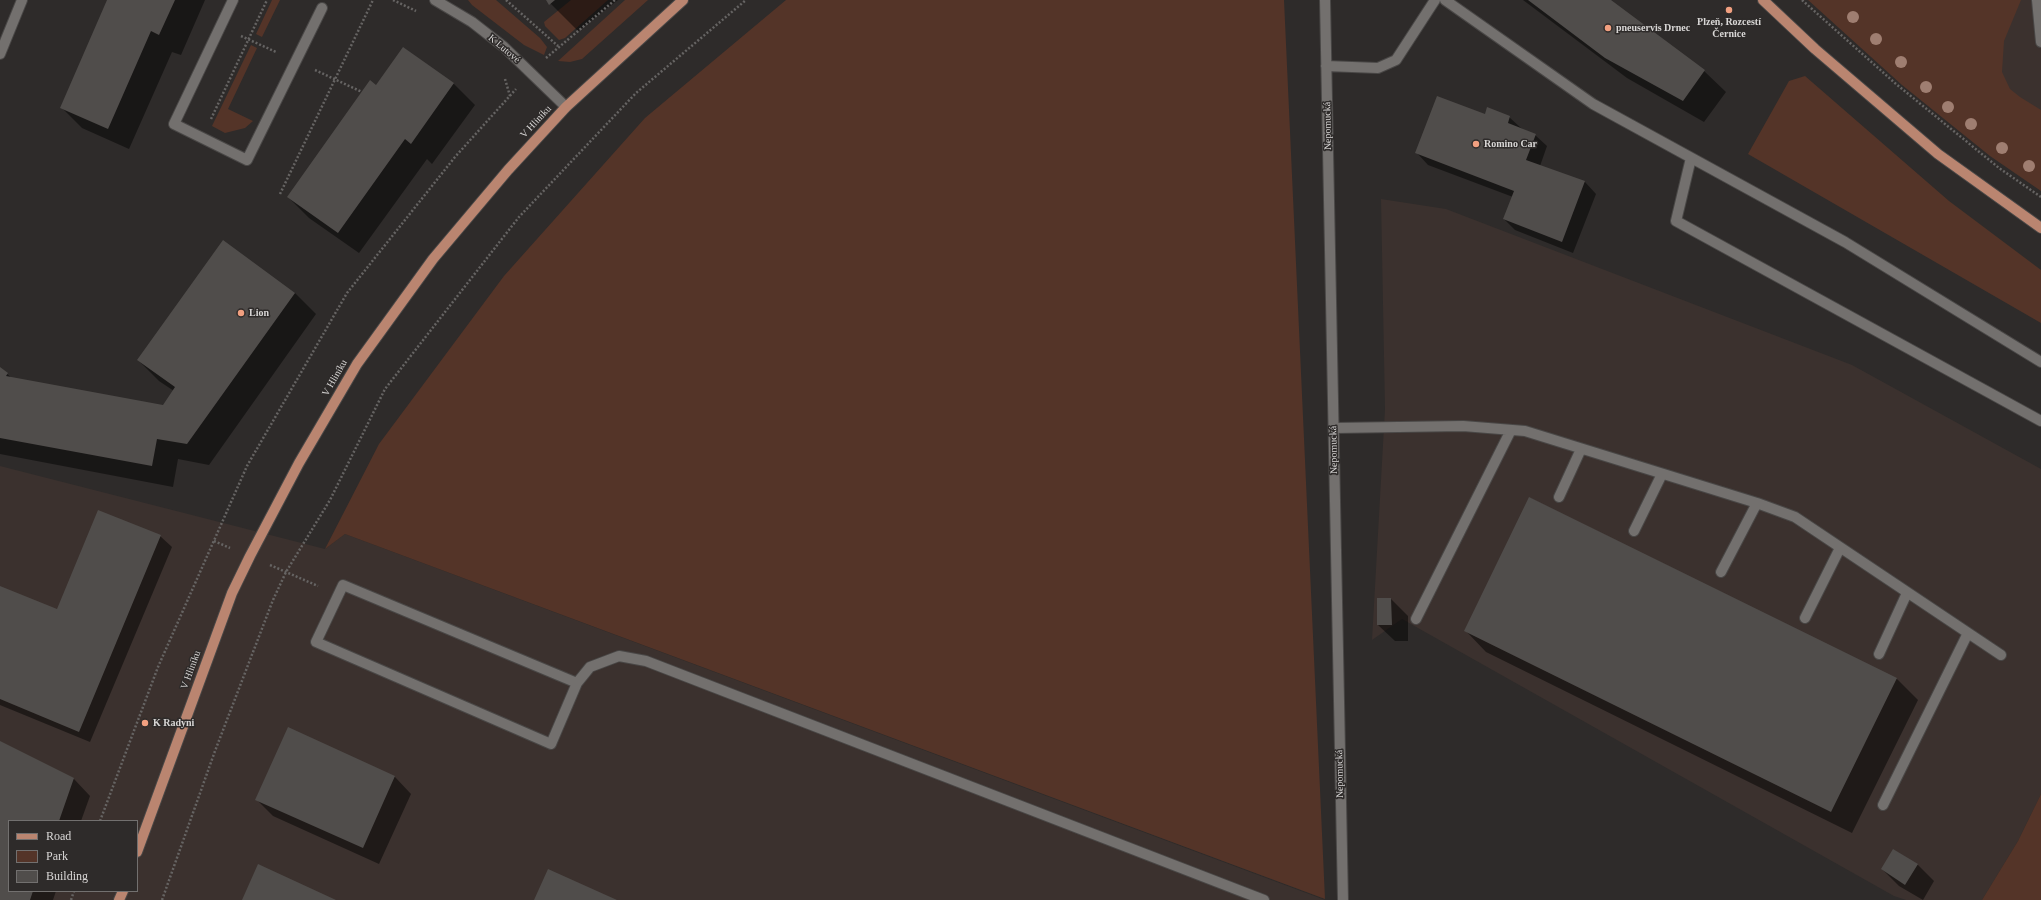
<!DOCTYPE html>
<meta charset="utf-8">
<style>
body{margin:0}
#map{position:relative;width:2041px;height:900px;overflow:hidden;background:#2e2b2a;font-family:Georgia,serif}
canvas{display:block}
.legend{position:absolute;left:8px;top:820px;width:130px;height:72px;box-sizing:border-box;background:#2e2b2a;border:1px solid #72706f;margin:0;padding:5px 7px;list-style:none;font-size:12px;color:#d9d7d6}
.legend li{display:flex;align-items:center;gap:8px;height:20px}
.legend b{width:20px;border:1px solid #72706f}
</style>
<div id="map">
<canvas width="2041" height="900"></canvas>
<ul class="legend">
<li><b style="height:5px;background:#ba8570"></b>Road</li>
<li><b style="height:11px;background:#543428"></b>Park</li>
<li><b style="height:11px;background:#504d4b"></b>Building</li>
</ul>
</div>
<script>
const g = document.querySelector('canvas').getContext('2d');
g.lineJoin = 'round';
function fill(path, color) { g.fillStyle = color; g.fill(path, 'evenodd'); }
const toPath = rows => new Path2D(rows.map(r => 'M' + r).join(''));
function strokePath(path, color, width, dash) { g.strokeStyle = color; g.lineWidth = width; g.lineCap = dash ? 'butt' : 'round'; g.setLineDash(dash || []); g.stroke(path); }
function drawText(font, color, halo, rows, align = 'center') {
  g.font = font + ' Georgia,serif'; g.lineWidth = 3; g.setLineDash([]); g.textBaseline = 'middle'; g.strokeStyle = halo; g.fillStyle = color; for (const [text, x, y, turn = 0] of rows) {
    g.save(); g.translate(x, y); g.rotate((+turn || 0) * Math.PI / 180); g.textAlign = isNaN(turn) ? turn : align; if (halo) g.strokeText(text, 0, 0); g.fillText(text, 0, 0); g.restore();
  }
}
fill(toPath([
 [1879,0,2041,0,2041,133],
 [1381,199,1446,209,1852,365,2041,469,2041,794,2018,841,1982,900,1906,900,1894,896,1402,619,1372,640,1385,409],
 [0,466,325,549,345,534,1325,900,0,900],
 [9,821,137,821,137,891,9,891]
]), '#3b312e');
fill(toPath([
 [272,0,280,0,262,37,256,34],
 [468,0,496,0,540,38,547,47,544,55,524,45,472,5],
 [571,0,608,0,565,38,559,40,545,26,544,22],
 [625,0,648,0,582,59,570,62,558,61],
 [786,0,1284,0,1325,899,345,534,325,549,379,444,504,276,645,118],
 [1808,0,2021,0,2004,41,2002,72,2010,89,2020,97,2041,110,2041,191,1990,156,1902,85],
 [251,45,257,48,228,109,253,121,245,128,225,133,212,126],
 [1805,76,1949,201,2041,270,2041,323,1748,154,1789,81],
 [2041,794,2041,900,1982,900,2018,841]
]), '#543428');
fill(toPath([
 [108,0,205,0,181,55,172,52,129,149,82,128,61,107],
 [547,0,618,0,578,31],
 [1523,0,1609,0,1704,71,1726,92,1704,122,1627,78],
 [404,48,454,84,475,105,432,164,427,159,359,253,309,218,288,197,376,86],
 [1485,115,1509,117,1521,128,1535,135,1547,146,1540,166,1585,182,1596,194,1573,253,1515,230,1504,219,1513,197,1428,165,1417,153],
 [295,293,316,314,209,465,178,459,173,487,0,454,0,368,13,379,163,406,174,391,159,381,138,360],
 [1530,498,1897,679,1918,700,1852,833,1486,652,1465,630],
 [160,536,172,547,90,742,0,705,0,587,57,610],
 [1378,599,1391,599,1408,616,1408,641,1395,641,1378,625],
 [288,729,395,777,411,794,379,864,273,816,256,799],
 [0,742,74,779,90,796,81,821,9,821,9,891,56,891,53,900,0,900],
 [1894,850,1918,865,1934,881,1923,900,1899,886,1882,869]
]), '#0007');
fill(toPath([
 [107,0,175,0,159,35,151,31,108,129,60,108],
 [546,0,555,0,549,5],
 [1528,0,1611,0,1705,70,1683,101,1605,58],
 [403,47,454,83,411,144,405,139,338,233,287,197,370,80,376,85],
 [1437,96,1485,114,1487,107,1510,116,1508,123,1536,134,1526,160,1585,181,1562,242,1503,219,1514,191,1415,153],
 [223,240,295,293,187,444,157,439,152,466,0,438,0,367,8,373,6,376,163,405,175,387,137,360],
 [1529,497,1897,678,1831,812,1464,631],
 [98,510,161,535,79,732,0,699,0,586,57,609],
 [1377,598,1391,598,1392,625,1377,625],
 [288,727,395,776,363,848,255,800],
 [0,741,74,778,59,821,9,821,9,891,33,891,30,900,0,900],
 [1893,849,1918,864,1905,885,1881,869],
 [258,864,336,900,242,900],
 [548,869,617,900,534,900]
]), '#504d4b');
const minor = toPath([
 [233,0,174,124,247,160,322,8],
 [435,0,472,22,504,47,566,107],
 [1325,0,1343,900],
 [1445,0,1593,104,1845,242,2041,362],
 [2037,0,2041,42],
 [0,54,22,0],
 [1326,66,1378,68,1396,60,1435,0],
 [1691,158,1676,221,2041,421],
 [1334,428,1463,426,1525,431,1757,503,1795,517,2001,655],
 [1559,497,1581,449],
 [1634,531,1662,474],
 [1721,572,1757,503],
 [1805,618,1840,548],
 [1416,619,1511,430],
 [1879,654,1907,593],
 [577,683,343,585,316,642,551,744,577,683,590,667,619,656,646,661,1264,900],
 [1883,805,1968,633]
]);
const major = toPath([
 [1763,0,1815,49,1938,154,2041,228],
 [137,852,232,593,250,556,299,463,357,364,433,259,508,170,566,107,683,0],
 [119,900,123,891]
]);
strokePath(minor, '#494746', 12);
strokePath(major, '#494746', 12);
strokePath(toPath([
 [393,0,416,11],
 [506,0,558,46],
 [1802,0,1896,84,1999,168,2041,197],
 [241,36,276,52],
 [546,58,615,0],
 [315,70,362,92],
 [505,79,510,96],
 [211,119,267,0],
 [280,194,373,0],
 [214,541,230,548],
 [270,565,318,586],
 [100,821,158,667,247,466,347,293,455,157,516,89],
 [71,900,74,891],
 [162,900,215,751,273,600,286,572,330,500,385,389,519,217,636,93,746,0]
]), '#666463', 2.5, [2, 2]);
strokePath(minor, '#73706e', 10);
strokePath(major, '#ba8570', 10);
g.fillStyle = '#9f7e71';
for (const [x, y] of [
 [1853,17],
 [1876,39],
 [1901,62],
 [1926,87],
 [1948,107],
 [1971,124],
 [2002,148],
 [2029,166]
]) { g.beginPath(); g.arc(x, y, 6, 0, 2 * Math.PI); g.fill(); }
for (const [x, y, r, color] of [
 [1729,10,4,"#f2a080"],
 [1608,28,4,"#f2a080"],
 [1476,144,4,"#f2a080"],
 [241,313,4,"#f2a080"],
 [145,723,4,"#f2a080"]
]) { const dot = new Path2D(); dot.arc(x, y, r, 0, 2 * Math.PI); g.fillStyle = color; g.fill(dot); strokePath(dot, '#2e2b2a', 1.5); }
drawText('bold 10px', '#d9d7d6', '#2e2b2a', [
 ["Plzeň, Rozcestí",1729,22,"center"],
 ["Černice",1729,34,"center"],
 ["pneuservis Drnec",1616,28],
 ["Romino Car",1484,144],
 ["Lion",249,313],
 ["K Radyni",153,723]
], 'left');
drawText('10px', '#d9d7d6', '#2e2b2a', [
 ["K Lutové",504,49,40],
 ["V Hliníku",536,122,-47],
 ["Nepomucká",1328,126,-91],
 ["V Hliníku",335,378,-60],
 ["Nepomucká",1334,450,-91],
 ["V Hliníku",191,670,-70],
 ["Nepomucká",1340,774,-91]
]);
</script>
